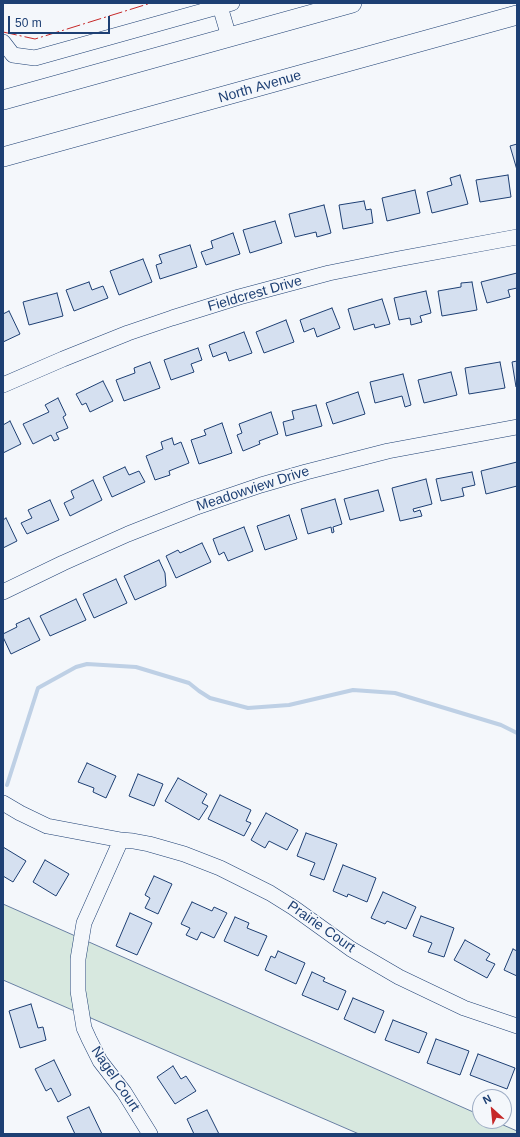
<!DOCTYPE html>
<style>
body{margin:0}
#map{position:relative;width:520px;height:1137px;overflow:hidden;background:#f4f7fb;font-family:Helvetica,sans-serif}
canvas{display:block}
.frame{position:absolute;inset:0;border:4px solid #1d3f73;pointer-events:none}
.north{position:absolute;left:472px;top:1089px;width:40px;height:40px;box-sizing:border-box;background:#f4f7fb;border:1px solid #9eadc5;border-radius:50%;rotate:333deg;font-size:11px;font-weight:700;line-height:16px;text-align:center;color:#1d3f73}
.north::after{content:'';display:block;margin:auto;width:14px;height:18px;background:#c62828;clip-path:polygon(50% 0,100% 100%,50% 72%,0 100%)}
.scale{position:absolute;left:8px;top:16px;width:102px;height:18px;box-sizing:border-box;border:2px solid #1d3f73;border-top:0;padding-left:5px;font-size:12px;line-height:14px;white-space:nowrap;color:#1d3f73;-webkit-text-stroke:3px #f4f7fb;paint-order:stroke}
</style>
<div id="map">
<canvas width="520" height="1137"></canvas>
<div class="frame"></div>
<div class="north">N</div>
<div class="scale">50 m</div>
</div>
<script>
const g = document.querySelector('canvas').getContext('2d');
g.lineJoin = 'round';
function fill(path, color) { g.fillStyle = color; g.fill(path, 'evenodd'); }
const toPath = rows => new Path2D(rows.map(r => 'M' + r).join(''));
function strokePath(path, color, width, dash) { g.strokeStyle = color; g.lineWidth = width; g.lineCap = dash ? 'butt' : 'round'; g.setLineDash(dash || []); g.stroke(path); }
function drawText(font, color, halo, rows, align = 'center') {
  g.font = font + ' Helvetica,sans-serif'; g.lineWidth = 3; g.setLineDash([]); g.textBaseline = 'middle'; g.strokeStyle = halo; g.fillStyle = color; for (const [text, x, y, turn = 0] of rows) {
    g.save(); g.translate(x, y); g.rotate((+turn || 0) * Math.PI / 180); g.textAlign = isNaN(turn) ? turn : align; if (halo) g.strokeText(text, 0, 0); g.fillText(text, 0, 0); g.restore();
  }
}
const green = toPath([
 [3,904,480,1115,480,1121,494,1121,517,1131,517,1134,359,1134,3,980,3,904]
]);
fill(green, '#d7e8df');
strokePath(green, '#687fa3', 1);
strokePath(toPath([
 [7,785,38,688,76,667,87,664,136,667,189,683,199,691,210,698,248,708,289,705,353,690,395,693,501,725,517,733]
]), '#bed0e5', 4);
const building = toPath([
 [517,144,517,170,510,146,517,144],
 [460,175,468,204,432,213,427,192,452,185,450,178,460,175],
 [508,175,511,197,480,202,476,180,508,175],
 [415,190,420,213,387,221,382,198,415,190],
 [364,201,366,210,371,209,373,223,343,229,339,205,364,201],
 [324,205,331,233,317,237,316,232,295,237,289,214,324,205],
 [275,221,282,243,250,253,243,230,275,221],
 [233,233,240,254,206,265,201,252,213,248,211,241,233,233],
 [190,245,197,267,160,279,156,265,162,263,159,255,190,245],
 [143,259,152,282,119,295,110,271,143,259],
 [517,273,517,288,508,290,510,297,487,303,481,282,517,273],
 [89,282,92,290,103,286,108,298,74,311,66,290,89,282],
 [472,282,477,310,442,316,438,291,461,287,461,283,472,282],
 [426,291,431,313,420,316,422,322,411,325,410,318,399,320,394,298,426,291],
 [57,293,63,316,29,325,23,302,57,293],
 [382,299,390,324,375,328,374,324,354,330,348,309,382,299],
 [332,308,340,328,317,337,314,328,304,332,300,320,332,308],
 [9,311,20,334,3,342,3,314,9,311],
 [286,320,294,342,264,353,256,332,286,320],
 [244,332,252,353,229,361,226,352,213,357,209,345,244,332],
 [198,348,202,360,191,364,194,372,171,380,164,360,198,348],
 [517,361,517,387,516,387,512,362,517,361],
 [150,362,160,388,124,401,116,380,135,373,134,368,150,362],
 [500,362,505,388,469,394,465,368,500,362],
 [451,372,457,395,424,403,418,380,451,372],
 [403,374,411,405,405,407,402,396,375,403,370,382,403,374],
 [103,381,113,401,90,412,86,403,82,405,76,394,103,381],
 [358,392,365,414,333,424,326,403,358,392],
 [58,398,66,415,63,417,68,428,56,433,59,439,54,441,51,435,33,444,23,424,49,412,45,405,58,398],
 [316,405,322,426,286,436,283,422,294,419,292,411,316,405],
 [271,412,278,434,259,441,260,444,243,451,237,435,242,433,239,424,271,412],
 [10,421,21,444,3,453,3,425,10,421],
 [222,423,232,453,199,464,191,440,206,435,204,430,222,423],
 [172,438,174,445,181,442,189,463,169,471,170,475,155,480,146,456,163,449,161,442,172,438],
 [517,462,517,486,486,494,481,471,517,462],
 [125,467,129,475,139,471,145,482,112,497,103,477,125,467],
 [472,472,475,485,462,488,464,496,441,501,436,479,472,472],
 [426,479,432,504,413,509,414,512,420,510,422,516,400,521,392,488,426,479],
 [93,480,102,500,70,516,64,503,74,498,71,491,93,480],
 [378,490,384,511,350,520,344,499,378,490],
 [335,499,342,524,333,527,334,532,332,533,331,527,308,534,301,509,335,499],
 [50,500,59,520,27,534,21,523,32,518,28,510,50,500],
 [289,515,297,539,265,550,257,526,289,515],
 [6,518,17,541,3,548,3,520,6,518],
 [244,527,253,551,228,561,224,552,219,555,213,539,244,527],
 [202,543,211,562,176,578,166,556,178,550,180,553,202,543],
 [159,560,165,573,166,586,135,600,124,576,159,560],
 [116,579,127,603,94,618,83,594,116,579],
 [76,599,86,620,50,636,40,616,76,599],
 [29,618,40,640,11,654,3,637,3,634,17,627,16,624,29,618],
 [87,763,116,776,106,798,93,792,94,788,78,782,87,763],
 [138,774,163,784,154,806,129,796,138,774],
 [178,778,207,794,202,803,208,806,199,820,165,801,178,778],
 [220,795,251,810,246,821,251,823,244,836,208,819,220,795],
 [266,813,298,830,287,850,269,841,265,848,251,840,266,813],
 [306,833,337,844,324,880,310,875,315,863,297,856,306,833],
 [3,847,26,861,13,882,3,876,3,847],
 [45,860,69,874,56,896,33,882,45,860],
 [343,865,376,878,367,902,348,894,347,897,333,891,343,865],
 [154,876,172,884,158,914,145,908,150,898,145,895,154,876],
 [383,892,416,907,406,929,387,921,385,924,371,918,383,892],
 [192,902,212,911,214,907,227,913,214,938,201,932,197,940,186,935,190,928,181,924,192,902],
 [130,913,152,923,137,955,116,946,130,913],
 [421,916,454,928,444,957,428,952,432,943,413,936,421,916],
 [235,917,249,923,247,928,267,936,258,956,224,941,235,917],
 [465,940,490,954,486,960,495,964,487,978,454,960,465,940],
 [513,949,517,951,517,976,504,970,513,949],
 [278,951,305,963,296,984,265,970,271,956,275,958,278,951],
 [312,972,325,978,323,981,346,991,338,1010,302,995,312,972],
 [353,998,384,1011,375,1033,344,1019,353,998],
 [31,1004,38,1028,43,1027,46,1040,20,1048,9,1011,31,1004],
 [393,1020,427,1033,419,1053,385,1040,393,1020],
 [436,1039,469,1051,460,1075,427,1063,436,1039],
 [478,1054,515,1068,507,1089,470,1075,478,1054],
 [54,1060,71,1095,58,1102,51,1088,46,1091,35,1069,54,1060],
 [173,1066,181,1079,186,1076,196,1091,175,1104,157,1077,173,1066],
 [89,1107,102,1134,75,1134,67,1117,89,1107],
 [207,1110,219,1134,194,1134,187,1119,207,1110]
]);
fill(building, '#d5e0f0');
strokePath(building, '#1d3f73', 1);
const minor = toPath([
 [219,3,229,37],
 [3,42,13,55,35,58,232,3],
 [3,385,63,359,128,333,172,318,239,297,329,273,398,259,517,237],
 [3,592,63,563,128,534,194,508,261,485,306,472,388,451,517,427],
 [3,803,20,813,47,826,121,840,133,841,149,844,184,854,220,868,270,893,294,908,351,949,399,977,464,1008,517,1026],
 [121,840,84,923,78,959,78,991,84,1028,89,1039,100,1061,124,1092,150,1134]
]);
const major = toPath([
 [3,100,352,3],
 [3,157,517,15]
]);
strokePath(minor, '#1d3f73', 16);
strokePath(major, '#1d3f73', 20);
strokePath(minor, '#f4f7fb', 15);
strokePath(major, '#f4f7fb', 19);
strokePath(toPath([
 [3,32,35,39,151,3]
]), '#c62828', 1, [14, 3, 2, 3]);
drawText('14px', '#1d3f73', '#f4f7fb', [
 ["North Avenue",260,87,-16],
 ["Fieldcrest Drive",255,294,-16],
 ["Meadowview Drive",253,489,-18],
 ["Prairie Court",321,927,35],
 ["Nagel Court",115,1079,56]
]);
</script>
